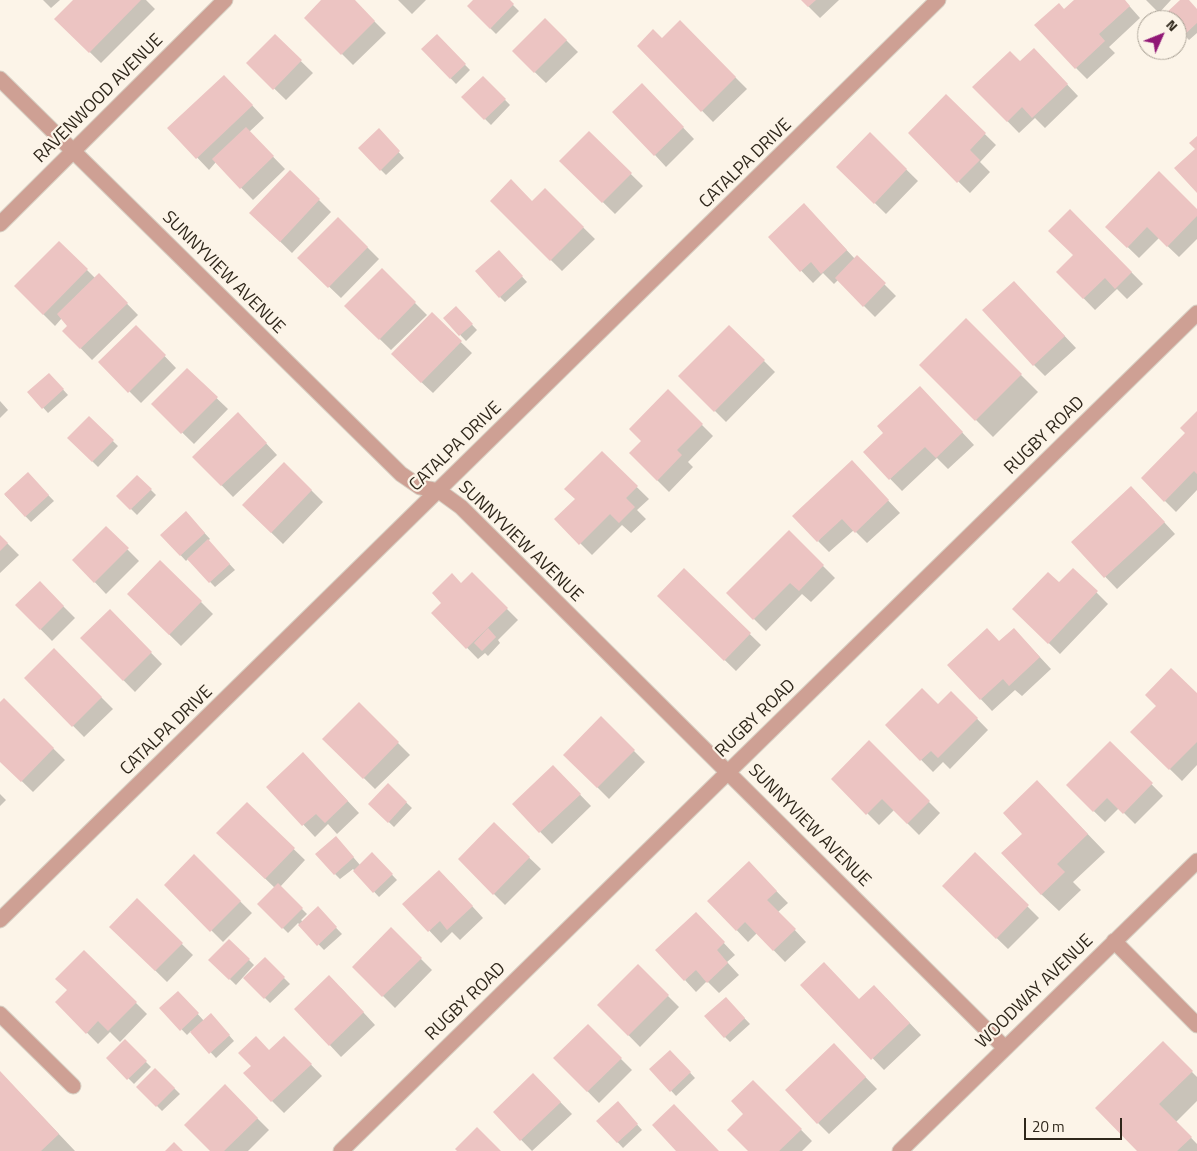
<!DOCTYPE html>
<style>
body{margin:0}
#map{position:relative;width:1197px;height:1151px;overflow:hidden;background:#fcf4e8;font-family:"Titillium Web",sans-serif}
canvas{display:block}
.north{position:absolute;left:1137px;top:10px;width:50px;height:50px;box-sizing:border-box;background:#fcf4e8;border:1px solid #aaa296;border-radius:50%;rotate:46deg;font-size:14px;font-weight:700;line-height:20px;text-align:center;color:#2f271b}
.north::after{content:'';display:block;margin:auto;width:18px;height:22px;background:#911876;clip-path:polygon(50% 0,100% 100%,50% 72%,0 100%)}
.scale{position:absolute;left:1024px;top:1118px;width:98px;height:22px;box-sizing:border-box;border:2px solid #2f271b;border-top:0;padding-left:6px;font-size:15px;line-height:18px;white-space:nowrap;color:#2f271b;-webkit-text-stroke:4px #fcf4e8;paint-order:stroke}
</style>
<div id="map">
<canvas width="1197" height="1151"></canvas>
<div class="north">N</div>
<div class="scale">20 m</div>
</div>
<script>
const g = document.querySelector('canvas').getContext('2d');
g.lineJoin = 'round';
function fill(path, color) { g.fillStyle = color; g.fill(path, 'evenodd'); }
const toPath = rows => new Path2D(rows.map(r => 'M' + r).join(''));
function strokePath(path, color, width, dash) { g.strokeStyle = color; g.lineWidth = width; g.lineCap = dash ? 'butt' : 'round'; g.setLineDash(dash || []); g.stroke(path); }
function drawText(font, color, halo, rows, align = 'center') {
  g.font = font + ' "Titillium Web",sans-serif'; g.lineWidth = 4.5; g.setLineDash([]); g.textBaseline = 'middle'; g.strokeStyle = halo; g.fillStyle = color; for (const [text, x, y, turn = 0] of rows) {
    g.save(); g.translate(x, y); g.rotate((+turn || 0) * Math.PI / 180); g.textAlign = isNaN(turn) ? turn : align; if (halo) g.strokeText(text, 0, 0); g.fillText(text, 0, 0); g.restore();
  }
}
fill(toPath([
 [43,0,60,0,51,8],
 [74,0,146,0,155,9,101,63,56,19],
 [323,0,353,0,386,33,353,65,306,18],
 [398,0,426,0,412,14],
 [474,0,508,0,519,11,496,34,468,6],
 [802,0,839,0,820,18],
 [1076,0,1124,0,1140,18,1109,47,1115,53,1087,79,1076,68,1064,10],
 [1146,0,1171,0,1159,13],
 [1182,0,1188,0,1197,10,1197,33,1189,40,1177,27,1177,20,1170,20],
 [545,19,578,52,546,83,513,51],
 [680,22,747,89,713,122,639,46,662,40],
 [275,36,313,73,286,100,248,63],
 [437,36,470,70,456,84,423,49],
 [1045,61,1078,96,1045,128,1035,118,1019,133,974,87],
 [483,77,510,105,491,125,463,97],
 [236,88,264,118,249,132,285,169,253,200,216,162,209,170,169,128],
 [653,96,694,139,666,167,655,155],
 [946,96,996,145,980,162,990,172,970,193,909,133],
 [378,130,404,158,386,175,359,148],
 [589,133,643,186,615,214,561,161],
 [870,134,918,181,886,214,838,167],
 [291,172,331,212,292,253,262,224],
 [545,190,595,239,562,271,491,201,532,202],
 [1070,210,1143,284,1127,299,1117,289,1095,310,1058,272,1074,255],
 [1197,210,1197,239,1179,257,1159,238,1139,258,1107,227],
 [815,216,855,259,857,257,896,296,875,317,838,280,834,284,823,273,813,283,769,237],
 [338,218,379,259,341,298,299,258],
 [59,242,95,278,99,275,138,315,92,360,64,331,69,326,62,318,55,326,15,286],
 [504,257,527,282,505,302,500,297],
 [382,270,427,315,391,350,346,306],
 [1025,294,1076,348,1045,376,1034,365],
 [456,308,477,330,466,341,444,318],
 [432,314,472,353,433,393,404,366],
 [966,320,1038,392,993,437,921,365],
 [136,326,176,368,141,403,100,362],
 [729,326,775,372,726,422,680,376],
 [187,370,228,409,194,444,153,404],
 [49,374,68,395,48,413,29,392],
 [668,391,713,436,688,462,693,467,669,492,630,453,642,441],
 [931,399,974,445,948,469,937,458,902,491,864,452],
 [0,401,8,410,0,418],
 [1197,412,1197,490,1176,512,1142,478,1187,433],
 [89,418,118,446,98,467,69,438],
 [250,426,277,455,233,497,194,457],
 [602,453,649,499,637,510,646,519,631,533,622,525,592,555,556,519,576,499],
 [284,463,323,502,283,544,243,505],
 [28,474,54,501,31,522,5,495],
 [863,474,900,513,867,543,854,530,829,552,818,541],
 [137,476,156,495,137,515,118,496],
 [1143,499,1175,534,1117,589,1072,542],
 [191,518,210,539,208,541,235,570,215,587,188,559,186,561,162,535],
 [106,528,139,561,106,594,74,560],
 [789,532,835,578,811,602,802,594,766,631,728,593],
 [0,536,19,555,0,573],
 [160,561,213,614,181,646,128,594],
 [1073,569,1108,604,1060,654,1014,609,1059,584],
 [684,570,761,645,736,671,659,596],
 [472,574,518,620,498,640,500,643,488,656,485,653,478,659,433,613],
 [40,583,75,618,52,641,17,605],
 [110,611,162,664,135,692,82,638],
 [1025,641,1051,669,1022,696,1015,690,992,711,949,665,1000,642],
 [54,650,113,709,84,737,26,678],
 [951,692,988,730,950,769,943,762,933,772,887,725,938,706],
 [1197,695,1197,765,1182,781,1132,732],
 [4,700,65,760,33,792,0,760,0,704],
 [359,704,410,755,375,789,324,739],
 [601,718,645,762,609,799,565,755],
 [869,742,940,813,919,835,894,810,879,825,833,779],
 [1110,742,1163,796,1135,824,1119,808,1105,822,1067,785],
 [315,766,359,813,337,834,328,824,315,837,268,787],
 [564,778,591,806,552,844,513,804],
 [388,785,412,808,394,827,370,804],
 [0,794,6,800,0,806],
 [1054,799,1105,852,1073,882,1081,890,1059,911,1041,894,1024,834],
 [247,804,305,860,280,887,307,914,301,920,303,922,317,908,342,934,324,950,298,923,288,933,259,904,275,888,230,845],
 [494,824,541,869,505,905,459,859],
 [341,843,360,865,372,854,397,880,379,897,353,869,340,879,335,874],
 [975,854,1039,918,1008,949,943,886],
 [194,856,252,913,223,942,166,885],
 [749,863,788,903,778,912,806,942,785,962,757,933,748,942,709,901],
 [451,883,483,918,460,940,452,932,441,943,404,904],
 [137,900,193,955,167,982,111,927],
 [707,925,735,955,727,962,739,975,719,993,707,981,696,992,685,980],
 [391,929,432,970,395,1008,354,967],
 [229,940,254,965,236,985,210,960],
 [84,951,147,1014,120,1042,110,1032,98,1044,57,1002,69,990],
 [265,959,290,984,270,1003,245,978],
 [638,966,679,1007,640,1047,599,1005],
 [802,985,860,1001,886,998,921,1035,884,1070],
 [341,988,375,1025,341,1057,296,1009],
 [178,992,204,1021,216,1020,234,1041,216,1058,191,1031,187,1035,161,1008],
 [726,999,750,1024,730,1042,725,1037],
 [588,1026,632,1070,599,1103,555,1058],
 [284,1037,322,1076,284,1113,245,1074],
 [125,1041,151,1067,134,1084,108,1058],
 [1163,1043,1197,1077,1197,1101,1176,1122,1197,1144,1197,1151,1139,1151],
 [670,1051,695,1078,676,1096,651,1069],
 [846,1057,877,1089,829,1134,818,1123],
 [155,1069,180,1094,162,1111,138,1087],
 [0,1072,75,1151,0,1151],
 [533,1074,572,1114,532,1151,494,1112],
 [753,1081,812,1141,802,1151,750,1151,745,1114],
 [225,1086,269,1130,248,1151,211,1151],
 [623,1109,642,1130,623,1148,598,1121]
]), '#0003');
fill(toPath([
 [73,0,141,0,89,53,54,19],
 [321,0,355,0,375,21,341,55,304,18],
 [473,0,510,0,514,4,490,29,467,6],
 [801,0,816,0,808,7],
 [1074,0,1125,0,1130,6,1099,34,1105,41,1075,69,1034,25,1059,3,1064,9],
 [1180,0,1189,0,1197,9,1197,23,1183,36,1177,29,1177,20,1168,20,1164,15],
 [545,18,567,40,534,73,512,51],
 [680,20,736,77,701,112,637,46,653,29,662,38],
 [275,34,302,60,273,90,246,63],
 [437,34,466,64,450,79,421,49],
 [1034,48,1068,84,1032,118,1022,107,1007,122,972,87,1010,51,1020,61],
 [224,75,253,105,196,159,167,128],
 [483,76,506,99,484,120,461,97],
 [642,83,684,127,654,156,612,112],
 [946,94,986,133,970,150,980,160,957,183,908,133],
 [246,127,274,156,240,189,212,159],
 [379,128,400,151,380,171,358,148],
 [589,131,632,173,602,203,559,161],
 [870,132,907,169,874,204,836,167],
 [1197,136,1197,193,1174,168,1195,149,1189,143],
 [290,170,320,199,280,242,249,213],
 [1159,171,1197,209,1197,216,1167,247,1147,227,1127,248,1105,227],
 [511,179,532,201,545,188,584,227,550,261,490,201],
 [804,203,847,250,821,274,811,262,800,272,768,237],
 [1070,209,1132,272,1115,289,1105,278,1083,299,1056,272,1073,255,1048,231],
 [338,217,368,247,328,288,297,258],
 [59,241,88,269,43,315,14,286],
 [499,250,523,276,499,298,475,271],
 [857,255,886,283,863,307,835,278],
 [382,268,416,302,379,340,344,306],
 [99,273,128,303,80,349,62,331,67,326,57,314],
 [1014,281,1065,336,1033,366,982,310],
 [456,306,473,324,459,336,443,318],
 [432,312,462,341,421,383,391,354],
 [966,318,1022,374,975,421,919,365],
 [136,325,166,355,128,393,98,362],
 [729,325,765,360,714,412,678,376],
 [187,368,218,397,181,434,151,404],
 [49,373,64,389,42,409,27,392],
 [920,386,963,432,936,458,925,447,889,480,863,452,883,433,877,426],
 [668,389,703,424,677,450,682,455,657,481,629,453,641,441,629,429],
 [1197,411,1197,474,1194,471,1164,502,1141,478,1185,433,1180,428],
 [238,412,267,443,221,486,192,457],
 [89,416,114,440,92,462,67,438],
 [602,451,638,486,626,498,635,507,619,523,610,514,579,545,554,519,575,499,564,489],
 [852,460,889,500,855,533,842,519,817,542,792,516],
 [284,462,312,490,271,533,242,505],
 [28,472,49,495,25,517,4,494],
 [137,475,152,489,130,510,116,496],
 [1131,486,1165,522,1104,578,1071,542],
 [186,511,205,533,180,556,160,535],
 [106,526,129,548,94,583,72,560],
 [789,530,824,565,799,591,790,583,753,620,726,593],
 [0,535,8,543,0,551],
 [208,539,230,564,209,583,187,559],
 [160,560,202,601,169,635,127,594],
 [684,568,751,633,724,661,657,596],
 [1073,568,1098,591,1048,644,1012,609,1048,572,1059,582],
 [472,572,508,608,466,649,431,613,441,603,432,593,452,573,461,583],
 [40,581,64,606,40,630,15,605],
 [110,609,152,652,123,681,80,638],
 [488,628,496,637,482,651,474,643],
 [987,628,999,641,1014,628,1040,657,1009,686,1003,679,980,700,947,665],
 [54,648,102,697,72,727,24,678],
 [1171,668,1197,693,1197,742,1169,770,1130,732,1156,706,1145,695],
 [922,688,938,704,951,691,978,718,938,758,931,751,920,761,885,725],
 [4,698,54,748,21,782,0,762,0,702],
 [359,702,399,742,363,779,322,739],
 [601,716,635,750,597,788,563,755],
 [869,740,930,801,907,824,882,799,866,815,831,779],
 [1110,741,1153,783,1123,814,1107,798,1093,812,1066,785],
 [303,752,348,801,325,823,316,814,302,826,266,787],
 [553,765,581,794,539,833,512,804],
 [1037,780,1088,834,1057,864,1065,872,1041,895,1001,853,1022,834,1003,813],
 [388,783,407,802,388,823,368,804],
 [247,802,295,848,265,879,216,833],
 [494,822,530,857,493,895,458,859],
 [336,836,354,857,334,875,315,854],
 [372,852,393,874,373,893,353,871],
 [975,852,1029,905,996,939,942,886],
 [194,854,241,901,210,932,164,885],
 [749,861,777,891,767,900,796,929,773,951,745,922,736,931,707,901],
 [439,870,473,906,447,930,440,921,428,932,402,904],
 [278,883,303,908,282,929,257,904],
 [137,898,183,943,155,971,109,927],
 [318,906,337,927,317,946,298,925],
 [696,912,725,942,717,950,728,963,707,983,696,970,684,981,655,950],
 [391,927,422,958,382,997,352,967],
 [229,939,250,959,229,980,208,960],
 [84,950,137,1002,108,1031,98,1021,86,1034,55,1002,67,990,55,979],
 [265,957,285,977,264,999,243,978],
 [824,962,859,999,874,985,910,1023,871,1060,800,985],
 [638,964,669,995,628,1036,597,1005],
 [329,975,364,1012,329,1046,294,1009],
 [178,991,199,1013,180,1031,159,1008],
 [726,997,745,1018,724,1038,704,1016],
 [211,1013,230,1035,209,1054,190,1032],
 [588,1024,622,1058,587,1092,553,1058],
 [256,1036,269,1050,284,1036,312,1064,271,1102,243,1073,251,1066,238,1053],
 [125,1039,147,1061,127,1080,106,1058],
 [1163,1041,1193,1071,1159,1104,1192,1137,1177,1151,1137,1151,1095,1108],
 [834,1043,866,1077,817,1124,785,1090],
 [670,1050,691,1072,670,1092,649,1069],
 [155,1068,175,1088,156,1107,136,1087],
 [0,1071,59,1134,41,1151,0,1151],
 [533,1073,561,1102,520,1141,493,1112],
 [753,1080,802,1129,779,1151,748,1151,727,1130,743,1114,731,1101],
 [225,1084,258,1118,224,1151,210,1151,184,1125],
 [618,1101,638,1124,617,1143,596,1121],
 [674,1104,719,1151,676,1151,652,1125],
 [477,1127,501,1151,457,1151,455,1149],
 [174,1142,183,1151,165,1151]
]), '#ecc4c2');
const minor = toPath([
 [0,79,401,474,420,487,439,491,461,507,1005,1048],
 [0,224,225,0],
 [0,920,938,0],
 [1114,941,1197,1025],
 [0,1014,73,1086],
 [341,1151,1197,313],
 [900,1151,1197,861]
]);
strokePath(minor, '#d7cfc3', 17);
strokePath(minor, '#cea094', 15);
drawText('18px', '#2f271b', '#fcf4e8', [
 ["RAVENWOOD AVENUE",99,99,-45],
 ["CATALPA DRIVE",746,164,-44],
 ["SUNNYVIEW AVENUE",223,273,45],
 ["RUGBY ROAD",1045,436,-44],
 ["CATALPA DRIVE",456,447,-44],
 ["SUNNYVIEW AVENUE",520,542,44],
 ["RUGBY ROAD",756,719,-44],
 ["CATALPA DRIVE",167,731,-44],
 ["SUNNYVIEW AVENUE",809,826,45],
 ["WOODWAY AVENUE",1035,992,-44],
 ["RUGBY ROAD",466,1002,-44]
]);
</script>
